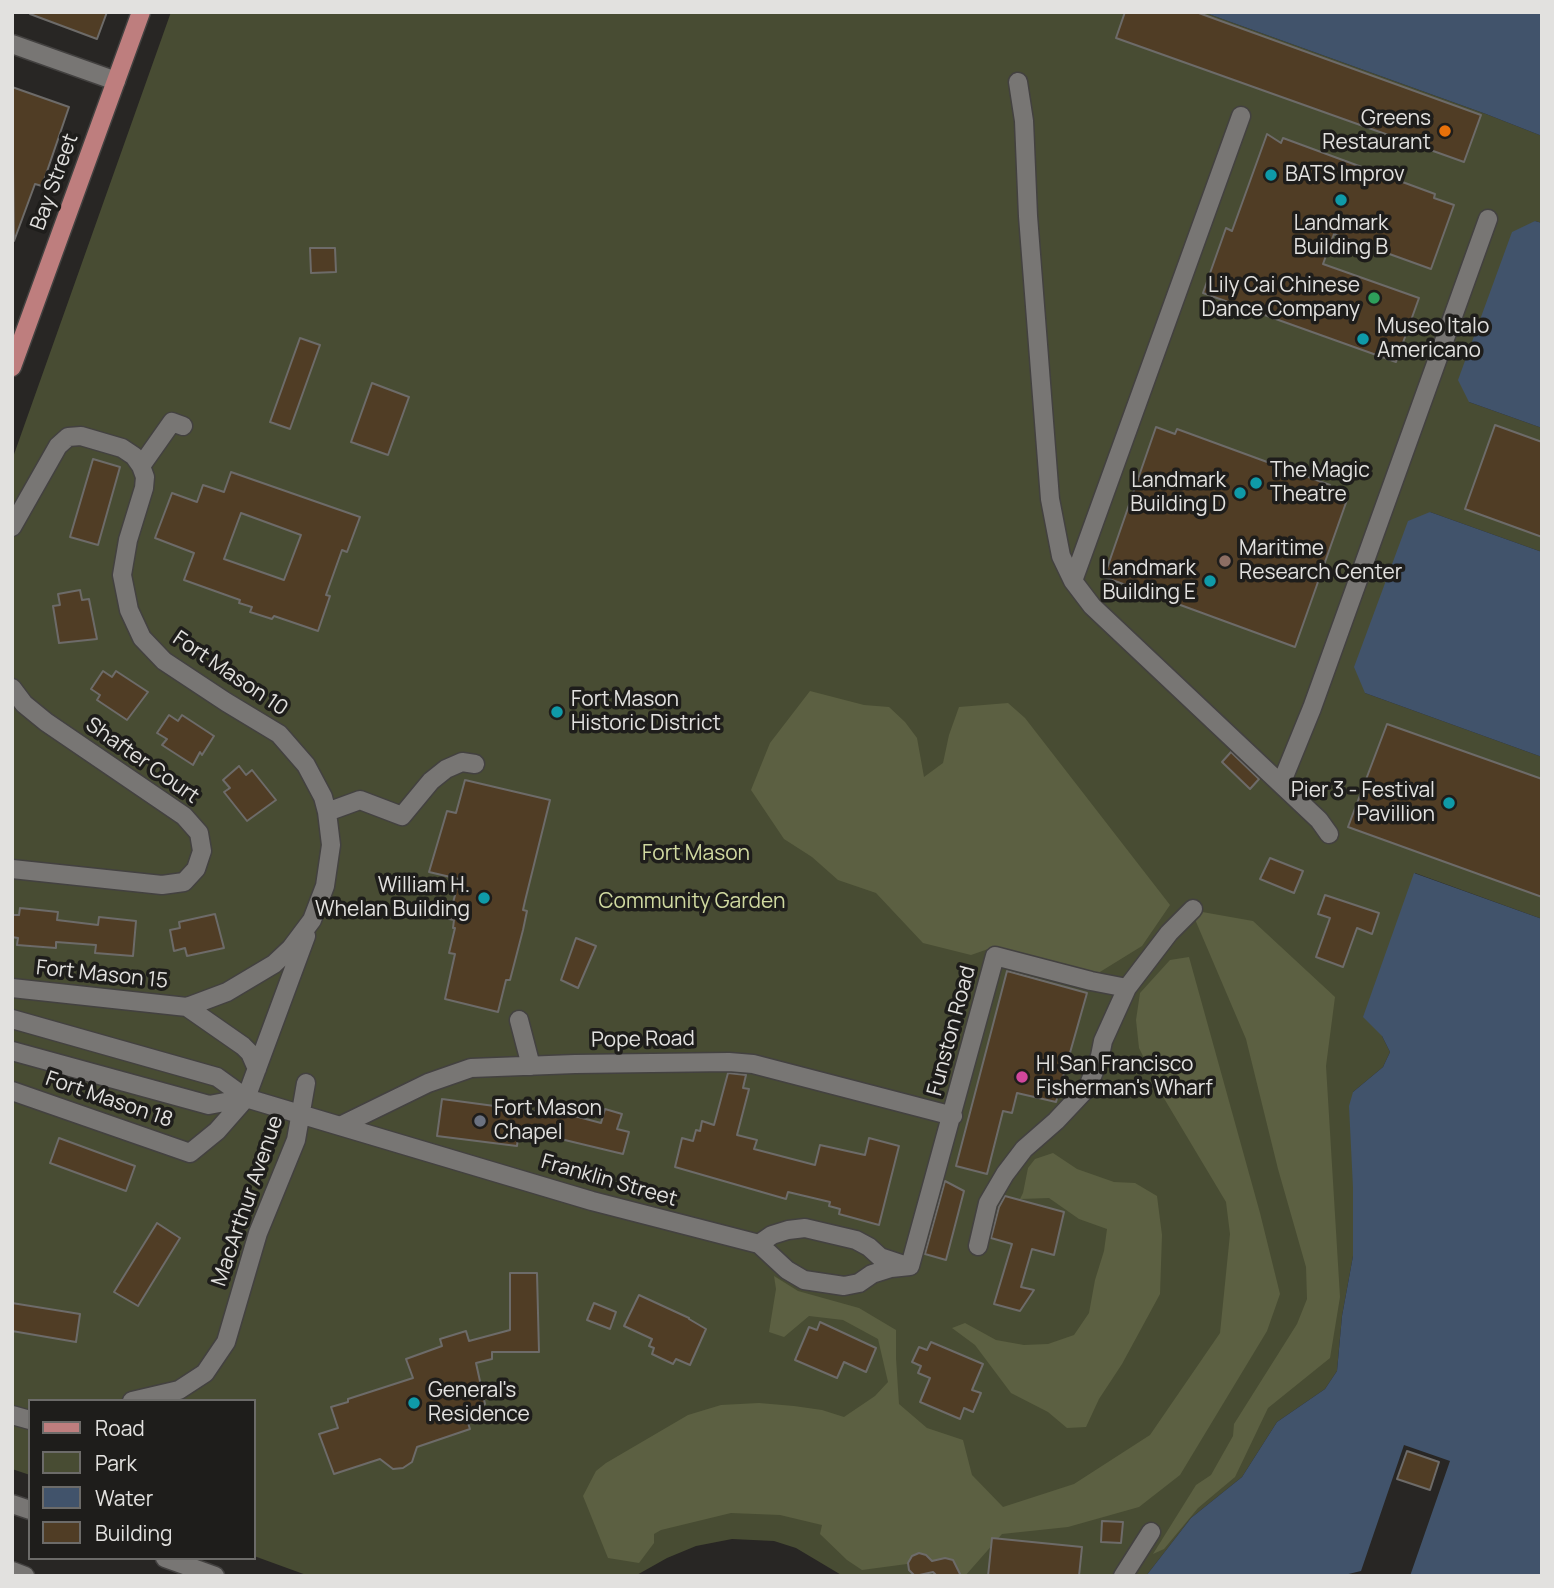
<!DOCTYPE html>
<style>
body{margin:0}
#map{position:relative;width:1554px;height:1588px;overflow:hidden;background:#282624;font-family:Manrope,sans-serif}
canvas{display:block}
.frame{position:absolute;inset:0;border:14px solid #e2e1df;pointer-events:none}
.legend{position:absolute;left:28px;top:1399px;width:228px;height:161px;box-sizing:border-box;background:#1e1d1b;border:2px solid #6c6b69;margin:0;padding:9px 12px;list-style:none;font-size:21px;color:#e2e1df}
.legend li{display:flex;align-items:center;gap:14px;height:35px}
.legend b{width:35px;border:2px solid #6c6b69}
</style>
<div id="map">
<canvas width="1554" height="1588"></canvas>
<div class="frame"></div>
<ul class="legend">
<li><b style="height:9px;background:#be7e7e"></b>Road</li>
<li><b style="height:19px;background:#484c33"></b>Park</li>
<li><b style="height:19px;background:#41536b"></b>Water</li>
<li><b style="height:19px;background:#503d25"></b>Building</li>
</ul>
</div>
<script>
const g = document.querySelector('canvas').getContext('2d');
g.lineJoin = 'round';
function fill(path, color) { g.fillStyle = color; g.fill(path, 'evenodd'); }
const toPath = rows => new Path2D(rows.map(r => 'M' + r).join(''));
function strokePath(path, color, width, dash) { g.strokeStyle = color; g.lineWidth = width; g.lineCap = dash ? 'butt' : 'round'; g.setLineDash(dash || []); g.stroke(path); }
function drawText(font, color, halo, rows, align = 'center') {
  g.font = font + ' Manrope,sans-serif'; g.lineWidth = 7; g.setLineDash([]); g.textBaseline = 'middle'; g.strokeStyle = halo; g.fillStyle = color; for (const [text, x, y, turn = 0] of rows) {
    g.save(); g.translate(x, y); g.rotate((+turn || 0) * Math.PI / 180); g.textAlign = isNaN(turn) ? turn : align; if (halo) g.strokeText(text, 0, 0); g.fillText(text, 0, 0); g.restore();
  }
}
fill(toPath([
 [171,12,1203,12,1486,114,1542,136,1542,223,1535,221,1469,402,1542,428,1542,552,1430,512,1365,693,1542,757,1542,919,1415,873,1382,1036,1390,1052,1383,1067,1353,1092,1353,1256,1342,1316,1337,1371,1325,1389,1277,1422,1242,1477,1191,1518,1146,1576,843,1576,796,1548,774,1541,732,1539,696,1546,667,1558,635,1576,309,1576,254,1556,254,1401,30,1401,30,1475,12,1469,12,460]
]), '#484c33');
fill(toPath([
 [810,691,864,705,889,707,905,722,917,738,924,777,943,763,949,735,959,707,1008,703,1025,718,1170,905,1142,946,1095,975,994,947,971,955,923,943,876,893,838,880,812,857,784,839,751,790,770,743],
 [1191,910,1253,921,1335,997,1326,1066,1340,1297,1330,1358,1268,1408,1235,1477,1198,1508,1164,1549,1153,1554,1196,1485,1211,1475,1233,1436,1234,1424,1297,1324,1307,1299,1306,1267,1278,1169,1246,1039],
 [1189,957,1260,1213,1280,1294,1267,1331,1180,1475,1139,1507,1068,1527,1002,1534,965,1576,941,1576,907,1564,862,1570,847,1560,820,1534,822,1525,780,1515,731,1513,661,1530,654,1534,654,1543,639,1563,608,1558,583,1496,596,1471,606,1463,688,1415,721,1405,759,1403,794,1406,822,1410,844,1417,875,1396,888,1382,878,1339,843,1320,809,1316,784,1337,769,1332,776,1289,774,1276,798,1291,859,1308,896,1330,896,1358,899,1404,927,1428,963,1440,972,1475,1003,1507,1074,1484,1150,1435,1220,1333,1230,1234,1226,1202,1165,1100,1139,1048,1136,1020,1140,993,1170,960],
 [1053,1153,1077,1169,1114,1182,1135,1183,1157,1196,1162,1235,1160,1294,1122,1364,1099,1399,1086,1427,1067,1428,1048,1412,1011,1393,975,1345,952,1328,965,1323,996,1340,1024,1345,1048,1344,1074,1335,1089,1313,1095,1280,1104,1251,1107,1229,1079,1219,1049,1198,1020,1199,1023,1193,1028,1168,1035,1159]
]), '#5c6042');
fill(toPath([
 [1203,12,1542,12,1542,136,1486,114],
 [1535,221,1542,223,1542,428,1469,402,1458,380,1512,232],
 [1430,512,1542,552,1542,757,1365,693,1354,667,1408,521],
 [1414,873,1542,919,1542,1576,1146,1576,1191,1518,1242,1477,1277,1422,1325,1389,1337,1371,1342,1316,1353,1256,1353,1188,1349,1106,1353,1092,1383,1067,1390,1052,1382,1036,1363,1017]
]), '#41536b');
fill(toPath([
 [1404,1445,1450,1461,1410,1576,1340,1576,1361,1571]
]), '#282624');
const building = toPath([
 [30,12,107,12,97,39,30,14,30,12],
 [1125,12,1196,12,1481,115,1464,162,1116,38,1125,12],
 [12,87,69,107,42,186,35,184,14,241,12,87],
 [1267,134,1281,143,1283,138,1435,194,1434,198,1454,205,1431,269,1334,234,1323,264,1419,298,1396,362,1203,293,1226,228,1232,231,1267,134],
 [310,248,335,248,336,272,311,273,310,248],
 [300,338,320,345,290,429,270,422,300,338],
 [372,383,409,397,388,455,351,442,372,383],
 [1495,425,1542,442,1542,537,1465,509,1495,425],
 [1156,427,1175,434,1177,429,1330,485,1328,490,1348,497,1295,647,1104,577,1156,427],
 [93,459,120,467,98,545,70,537,93,459],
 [231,472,360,517,347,552,342,550,326,595,330,596,318,631,274,616,272,619,250,612,252,607,239,603,240,600,184,580,194,553,155,538,172,493,197,502,203,485,224,492,231,472],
 [241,513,301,535,284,580,224,559,241,513],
 [80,590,82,600,89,599,97,639,59,643,53,606,60,605,58,594,80,590],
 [103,671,112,677,116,671,148,692,127,720,97,700,100,695,91,689,103,671],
 [169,715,178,721,182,715,214,736,202,755,200,752,193,765,162,745,167,739,157,733,169,715],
 [1387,724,1542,779,1542,897,1348,827,1387,724],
 [1231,752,1259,779,1250,789,1222,762,1231,752],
 [239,766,246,775,252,770,276,800,247,821,224,792,230,788,223,780,239,766],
 [465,780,550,800,525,901,523,910,527,911,523,930,510,980,506,980,498,1012,445,999,455,954,449,953,455,928,453,928,454,920,449,919,459,879,429,872,447,811,456,813,465,780],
 [1270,858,1303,871,1294,893,1260,879,1270,858],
 [1325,895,1379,913,1372,934,1357,928,1343,967,1316,957,1330,918,1318,914,1325,895],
 [20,908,58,912,57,920,98,925,99,917,136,921,133,956,95,953,96,945,56,942,56,948,17,945,18,938,12,937,12,915,19,915,20,908],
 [215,914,224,948,187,956,185,948,174,951,170,930,180,928,179,922,215,914],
 [576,938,596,946,578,988,561,980,576,938],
 [1007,971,1087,993,1056,1102,1017,1093,1012,1113,1003,1111,987,1174,956,1166,1007,971],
 [728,1073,746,1075,743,1088,749,1089,737,1135,757,1140,754,1149,815,1165,820,1145,865,1155,869,1138,899,1146,879,1225,839,1214,840,1209,829,1206,830,1202,788,1192,786,1199,675,1167,682,1138,693,1141,696,1130,700,1131,702,1121,714,1125,728,1073],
 [442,1099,547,1113,548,1109,601,1123,605,1109,622,1114,617,1129,629,1132,623,1154,519,1129,517,1146,437,1136,442,1099],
 [59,1138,135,1166,126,1191,50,1163,59,1138],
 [945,1181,964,1191,946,1260,925,1254,945,1181],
 [1005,1196,1064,1212,1054,1255,1032,1249,1021,1287,1034,1290,1020,1311,994,1304,1012,1244,991,1238,999,1207,1005,1196],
 [157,1223,180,1238,138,1306,114,1292,157,1223],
 [510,1273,537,1273,539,1352,492,1352,492,1359,476,1363,485,1404,464,1411,470,1429,417,1447,412,1462,403,1468,393,1469,380,1459,334,1474,319,1434,338,1428,331,1407,348,1402,348,1399,413,1378,406,1359,442,1346,440,1339,466,1331,469,1341,510,1330,510,1273],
 [639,1295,689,1318,689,1319,706,1329,690,1365,676,1359,673,1364,652,1354,654,1348,649,1346,652,1339,624,1326,639,1295],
 [12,1303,80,1314,76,1342,12,1331,12,1303],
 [594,1303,616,1312,610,1329,587,1320,594,1303],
 [820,1322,876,1348,866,1372,844,1362,837,1378,795,1360,809,1327,817,1330,820,1322],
 [931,1342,983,1364,972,1390,981,1393,973,1412,964,1408,960,1419,920,1402,930,1378,918,1373,921,1366,912,1362,919,1347,927,1350,931,1342],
 [1407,1451,1439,1462,1430,1490,1397,1479,1407,1451],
 [1102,1521,1123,1522,1121,1543,1101,1542,1102,1521],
 [992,1538,1082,1547,1079,1576,988,1576,992,1538],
 [919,1553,926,1555,932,1561,945,1558,953,1560,961,1576,937,1576,933,1572,915,1576,909,1570,908,1563,912,1556,919,1553]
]);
fill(building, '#503d25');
strokePath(building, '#6d6b69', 2);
const minor = toPath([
 [12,44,116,81],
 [1018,82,1024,121,1028,216,1050,499,1061,556,1073,581,1092,606,1319,820,1329,834],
 [141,466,172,422,183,426],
 [12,527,58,446,68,437,81,436,122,448,134,456,141,466,145,477,144,488,128,540,122,575,129,610,142,638,164,661,226,702,279,734,306,765,323,797,327,812,331,845,325,886,312,920,291,948,274,964,227,992,187,1007],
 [1073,581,1241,116],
 [12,688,24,704,46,722,184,816,199,833,202,851,196,869,184,882,162,885,12,869],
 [1281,784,1312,708,1488,219],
 [327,812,360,800,402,816,431,781,446,769,462,762,475,764],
 [12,988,187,1007,243,1046,250,1053,257,1069],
 [12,1019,217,1077,246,1098,340,1126,592,1201,759,1244,787,1270,804,1280,844,1286,859,1283,872,1274,891,1268,910,1266],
 [519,1020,531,1066],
 [12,1051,209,1105,246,1098],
 [12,1091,190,1153,217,1131,246,1098,306,936],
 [340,1126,428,1083,471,1068,575,1064,729,1062,753,1064,953,1116],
 [759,1244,772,1235,788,1230,805,1228,856,1240,869,1247,880,1257,904,1265],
 [978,1246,988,1203,1005,1174,1024,1149,1056,1121,1088,1087,1100,1056,1103,1041,1127,988],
 [910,1266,995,956,1091,981,1127,988,1169,933,1193,909],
 [132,1401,179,1390,205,1373,226,1342,258,1233,296,1140,306,1083],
 [12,1415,30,1420],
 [12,1504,30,1510],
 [165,1558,215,1576],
 [12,1571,25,1576],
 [1123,1576,1151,1532]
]);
const major = toPath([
 [12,367,141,12]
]);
strokePath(minor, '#434140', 21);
strokePath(major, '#434140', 21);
strokePath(minor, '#787674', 18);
strokePath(major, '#be7e7e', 18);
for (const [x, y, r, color] of [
 [1445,131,7,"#e8710a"],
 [1271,175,7,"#0f9aa8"],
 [1341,200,7,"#0f9aa8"],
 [1374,298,7,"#2e9e5b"],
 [1363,339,7,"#0f9aa8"],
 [1256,483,7,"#0f9aa8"],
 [1240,493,7,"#0f9aa8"],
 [1225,561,7,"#8d6e63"],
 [1210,581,7,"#0f9aa8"],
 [557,712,7,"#0f9aa8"],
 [1449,803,7,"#0f9aa8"],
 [484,898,7,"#0f9aa8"],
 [1022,1077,7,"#d1479c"],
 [480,1121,7,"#6b7280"],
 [414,1403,7,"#0f9aa8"]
]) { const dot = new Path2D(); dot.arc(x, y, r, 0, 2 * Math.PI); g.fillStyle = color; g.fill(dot); strokePath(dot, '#1e1d1b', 2.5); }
drawText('21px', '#e2e1df', '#1e1d1b', [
 ["Greens",1431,119,"right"],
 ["Restaurant",1431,143,"right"],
 ["BATS Improv",1285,175],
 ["Landmark",1341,224,"center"],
 ["Building B",1341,248,"center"],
 ["Lily Cai Chinese",1360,286,"right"],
 ["Dance Company",1360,310,"right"],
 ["Museo Italo",1377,327],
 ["Americano",1377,351],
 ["The Magic",1270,471],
 ["Theatre",1270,495],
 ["Landmark",1226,481,"right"],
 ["Building D",1226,505,"right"],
 ["Maritime",1239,549],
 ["Research Center",1239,573],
 ["Landmark",1196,569,"right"],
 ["Building E",1196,593,"right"],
 ["Fort Mason",571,700],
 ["Historic District",571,724],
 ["Pier 3 - Festival",1435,791,"right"],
 ["Pavillion",1435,815,"right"],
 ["William H.",470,886,"right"],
 ["Whelan Building",470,910,"right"],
 ["HI San Francisco",1036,1065],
 ["Fisherman's Wharf",1036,1089],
 ["Fort Mason",494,1109],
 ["Chapel",494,1133],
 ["General's",428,1391],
 ["Residence",428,1415]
], 'left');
drawText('21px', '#e2e1df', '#1e1d1b', [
 ["Bay Street",55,182,-70],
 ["Fort Mason 10",230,674,34],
 ["Shafter Court",142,761,35],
 ["Fort Mason 15",102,975,6],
 ["Funston Road",952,1031,-75],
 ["Pope Road",643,1040,-1],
 ["Fort Mason 18",109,1100,19],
 ["Franklin Street",609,1181,16],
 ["MacArthur Avenue",248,1201,-71]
]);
drawText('21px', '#d0d9a0', '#1e1d1b', [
 ["Fort Mason",696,854],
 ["Community Garden",692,902]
]);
</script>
